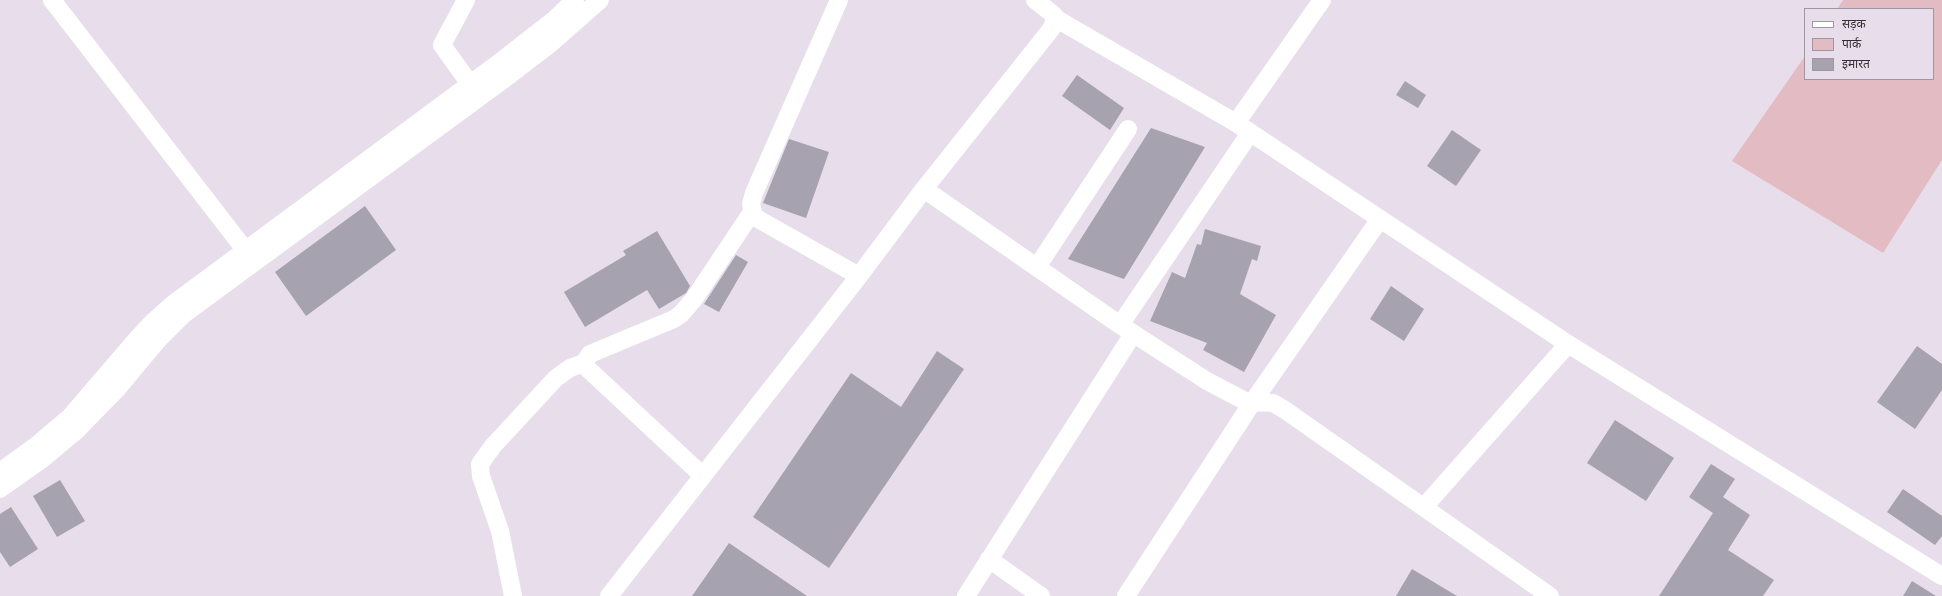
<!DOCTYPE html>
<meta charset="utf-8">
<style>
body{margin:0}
#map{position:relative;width:1942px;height:596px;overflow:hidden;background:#e8ddea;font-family:"Space Grotesk","Noto Sans Devanagari",sans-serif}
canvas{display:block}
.legend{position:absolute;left:1804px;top:8px;width:130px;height:72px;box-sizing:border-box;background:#e8ddea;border:1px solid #a097a1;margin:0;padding:5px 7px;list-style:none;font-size:12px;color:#332f34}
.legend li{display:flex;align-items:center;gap:8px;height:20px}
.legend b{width:20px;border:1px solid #a097a1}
</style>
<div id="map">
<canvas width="1942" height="596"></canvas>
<ul class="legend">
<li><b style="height:5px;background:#fff"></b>सड़क</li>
<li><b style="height:11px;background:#e3bbc2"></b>पार्क</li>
<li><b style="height:11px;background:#a6a2b0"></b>इमारत</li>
</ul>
</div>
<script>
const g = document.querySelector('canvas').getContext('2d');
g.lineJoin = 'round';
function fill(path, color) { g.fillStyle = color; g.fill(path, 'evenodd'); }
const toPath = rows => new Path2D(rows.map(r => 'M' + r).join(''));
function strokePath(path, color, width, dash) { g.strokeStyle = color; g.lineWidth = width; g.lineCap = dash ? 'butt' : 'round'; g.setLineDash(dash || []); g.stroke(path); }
fill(toPath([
 [1843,0,1942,0,1942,160,1883,253,1732,161,1805,56,1805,79,1933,79,1933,9,1837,9]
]), '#e3bbc2');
fill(toPath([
 [1077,75,1124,108,1110,130,1062,96],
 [1405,81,1426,95,1418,108,1396,95],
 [1151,128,1205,147,1124,279,1068,259],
 [1452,130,1481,150,1456,186,1427,166],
 [789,139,829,152,806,218,763,203],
 [365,206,396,250,306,316,275,272],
 [1205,229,1261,246,1257,261,1252,259,1240,294,1276,315,1244,372,1203,350,1207,343,1150,321,1172,272,1185,278,1197,244,1201,245],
 [657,231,690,286,686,293,659,309,647,290,585,327,564,292,626,255,623,251],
 [736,255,748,262,719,312,704,304],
 [1391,286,1424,309,1404,341,1370,319],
 [1917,346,1942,364,1942,390,1915,429,1877,402],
 [937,351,964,369,829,568,753,517,851,373,901,407],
 [1615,420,1674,458,1646,501,1587,463],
 [1711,464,1735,479,1723,497,1750,515,1728,550,1774,580,1763,596,1659,596,1713,513,1689,497],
 [60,480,85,521,57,537,33,496],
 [1903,489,1942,516,1942,536,1935,545,1887,512],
 [11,507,38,549,10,567,0,552,0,514],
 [729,543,807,596,692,596],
 [1412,569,1457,596,1396,596],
 [1912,581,1936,596,1903,596]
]), '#a6a2b0');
strokePath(toPath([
 [52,0,246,251],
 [466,0,442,45,470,84],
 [839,0,754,193,751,204,754,216,758,219,859,276],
 [1055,18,1236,123,1568,344,1942,576],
 [1236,123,1322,0],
 [924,189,1120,325,1207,381,1247,402,1273,403,1285,410,1550,596],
 [1037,267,1128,129],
 [1120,325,1250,133],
 [0,472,37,445,69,418,136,340,153,322,173,304,496,65,555,19,575,0],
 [703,476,587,368,584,363,590,354,674,319,681,314,694,299,752,212],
 [0,489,41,460,77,430,117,389,157,341,184,314,503,80,550,44,600,0],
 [1424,507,1568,344],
 [989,559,1041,596],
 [513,596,500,531,481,476,480,464,493,446,556,378,570,368,584,363],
 [609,596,859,276,924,189,1052,28,1055,18,1054,15,1035,0],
 [966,596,1133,334],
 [1126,596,1252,403,1380,219]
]), '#fff', 18);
</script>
